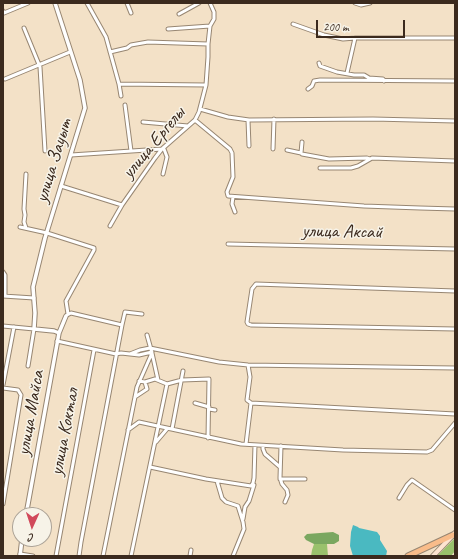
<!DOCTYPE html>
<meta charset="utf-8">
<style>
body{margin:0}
#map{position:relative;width:458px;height:559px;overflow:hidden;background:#f3e1c7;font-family:Caveat,sans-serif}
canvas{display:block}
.frame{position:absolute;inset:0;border:4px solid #3b2a1e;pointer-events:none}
.north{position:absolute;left:12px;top:507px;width:40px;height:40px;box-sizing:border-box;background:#f7f3e8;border:1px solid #aca397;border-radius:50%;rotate:183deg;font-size:11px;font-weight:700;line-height:16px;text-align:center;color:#3b2a1e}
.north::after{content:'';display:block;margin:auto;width:14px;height:18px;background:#d1495b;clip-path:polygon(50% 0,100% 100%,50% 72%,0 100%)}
.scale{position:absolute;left:316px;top:20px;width:89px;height:18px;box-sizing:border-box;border:2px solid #3b2a1e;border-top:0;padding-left:5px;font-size:12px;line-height:14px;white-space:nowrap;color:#3b2a1e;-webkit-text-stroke:3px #f7f3e8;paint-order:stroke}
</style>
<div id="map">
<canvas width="458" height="559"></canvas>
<div class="frame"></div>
<div class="north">С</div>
<div class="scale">200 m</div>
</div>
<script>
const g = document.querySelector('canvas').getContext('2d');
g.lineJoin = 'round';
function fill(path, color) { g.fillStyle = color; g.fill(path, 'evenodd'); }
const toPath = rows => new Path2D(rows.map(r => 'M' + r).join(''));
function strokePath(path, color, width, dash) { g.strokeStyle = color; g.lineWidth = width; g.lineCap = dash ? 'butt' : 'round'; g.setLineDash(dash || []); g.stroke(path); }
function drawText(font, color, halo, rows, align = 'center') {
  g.font = font + ' Caveat,sans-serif'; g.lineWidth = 3; g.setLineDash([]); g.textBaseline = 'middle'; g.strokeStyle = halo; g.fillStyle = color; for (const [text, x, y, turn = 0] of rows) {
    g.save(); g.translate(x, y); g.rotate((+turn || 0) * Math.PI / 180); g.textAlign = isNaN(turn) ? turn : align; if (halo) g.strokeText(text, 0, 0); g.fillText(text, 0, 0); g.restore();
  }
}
fill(toPath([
 [455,538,455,551,451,556,437,556],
 [314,544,327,544,328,556,311,556,312,550]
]), '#99c16c');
fill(toPath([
 [333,532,339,535,339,541,334,544,314,544,306,540,304,537,307,534]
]), '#7aa760');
fill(toPath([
 [353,525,358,527,359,528,377,532,380,536,380,540,387,551,386,556,353,556,350,546,351,532]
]), '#4ab9c1');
const minor = toPath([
 [87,3,106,37,119,84,121,96],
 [127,3,131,13],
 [355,3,361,5,370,3],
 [3,11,4,13,28,3],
 [179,14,199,3],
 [293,24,324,35,343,39,355,38,455,38],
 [24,28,40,67,45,151],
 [168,29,210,26],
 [110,52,127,48,131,45,148,42,208,44],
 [319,63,320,66,337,72,354,75,364,75,369,78,383,79,384,81],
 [347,73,355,38],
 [5,79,70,52],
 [119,84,206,85],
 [308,89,312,86,314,81,320,80,455,81],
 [125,105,131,151],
 [200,109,228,117,249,120,373,119,455,121],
 [195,120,230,149,232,153,233,177,227,192,228,196,364,206,420,208,455,209],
 [248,120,249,146],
 [143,122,188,126],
 [302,142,301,153,302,154,329,159,367,158,370,159],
 [273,149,274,119],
 [287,150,301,153],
 [71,155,162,149],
 [320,168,351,168,358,166,372,158,455,161],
 [26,174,24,209,25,215,24,222,26,228],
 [163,174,167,157,164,149],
 [61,186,122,205],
 [233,197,232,204,235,212],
 [110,226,122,205,155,158,162,149,195,120,199,112,206,85,208,57,208,44,210,26,214,19,214,12,210,3],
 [20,227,47,233,94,248,94,250,66,301,68,314],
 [228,244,455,249],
 [3,272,5,275,5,296],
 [455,291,256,284,252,289,247,322,248,324,251,325,455,329],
 [3,296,34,298],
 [67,315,71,313,122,325,125,312,142,314],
 [3,326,34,329,28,366],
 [57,341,116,354,121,353,139,355,152,352],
 [152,353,158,380],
 [130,354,140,350,150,348,219,362,248,365,455,368],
 [248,365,250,377,247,400,251,403,455,414],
 [139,381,145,382,155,379,167,384,182,380,209,379,208,438],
 [3,385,14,327],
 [3,388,18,390,21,395,3,504],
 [135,397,147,389,145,382],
 [195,403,209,407],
 [209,409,215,410],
 [172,429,183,371],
 [128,430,139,422,241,444,343,450,427,452,432,450,455,423],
 [156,442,167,429],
 [246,444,251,403],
 [263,446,263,449,265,454,280,467],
 [281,446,280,478,282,484,287,490,288,495,285,502],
 [150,467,206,479,251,486,253,483,254,478,255,445],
 [280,479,305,479],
 [217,481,222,498,226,502,238,506,243,522,244,529,233,556],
 [399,498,407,485,412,480,455,510],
 [243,519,245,507,249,501,254,485],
 [20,554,33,556],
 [56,556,94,350],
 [79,556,81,542,122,325],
 [103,556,137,387,152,353,147,335],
 [131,556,167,384],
 [190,556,191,550]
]);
const tertiary = toPath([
 [55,3,80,80,85,108,45,238,33,287,35,313,34,329,54,331,59,333],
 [26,515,59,333,66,316],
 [20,556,22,539]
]);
const secondary = toPath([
 [433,556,455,533]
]);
const trunk = toPath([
 [408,556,453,535]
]);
strokePath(minor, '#978672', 5);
strokePath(tertiary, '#978672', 5.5);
strokePath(secondary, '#978672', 6);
strokePath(trunk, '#978672', 7);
strokePath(minor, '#fff', 3);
strokePath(tertiary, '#fff', 3.5);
strokePath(secondary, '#fde4d0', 4);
strokePath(trunk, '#f9bc8a', 5);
drawText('19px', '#3b2a1e', '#f7f3e8', [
 ["улица Ергелы",154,143,-50],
 ["улица Зауыт",54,161,-73],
 ["улица Аксай",342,232,1],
 ["улица Майса",31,413,-80],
 ["улица Коктал",65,432,-79]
]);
</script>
